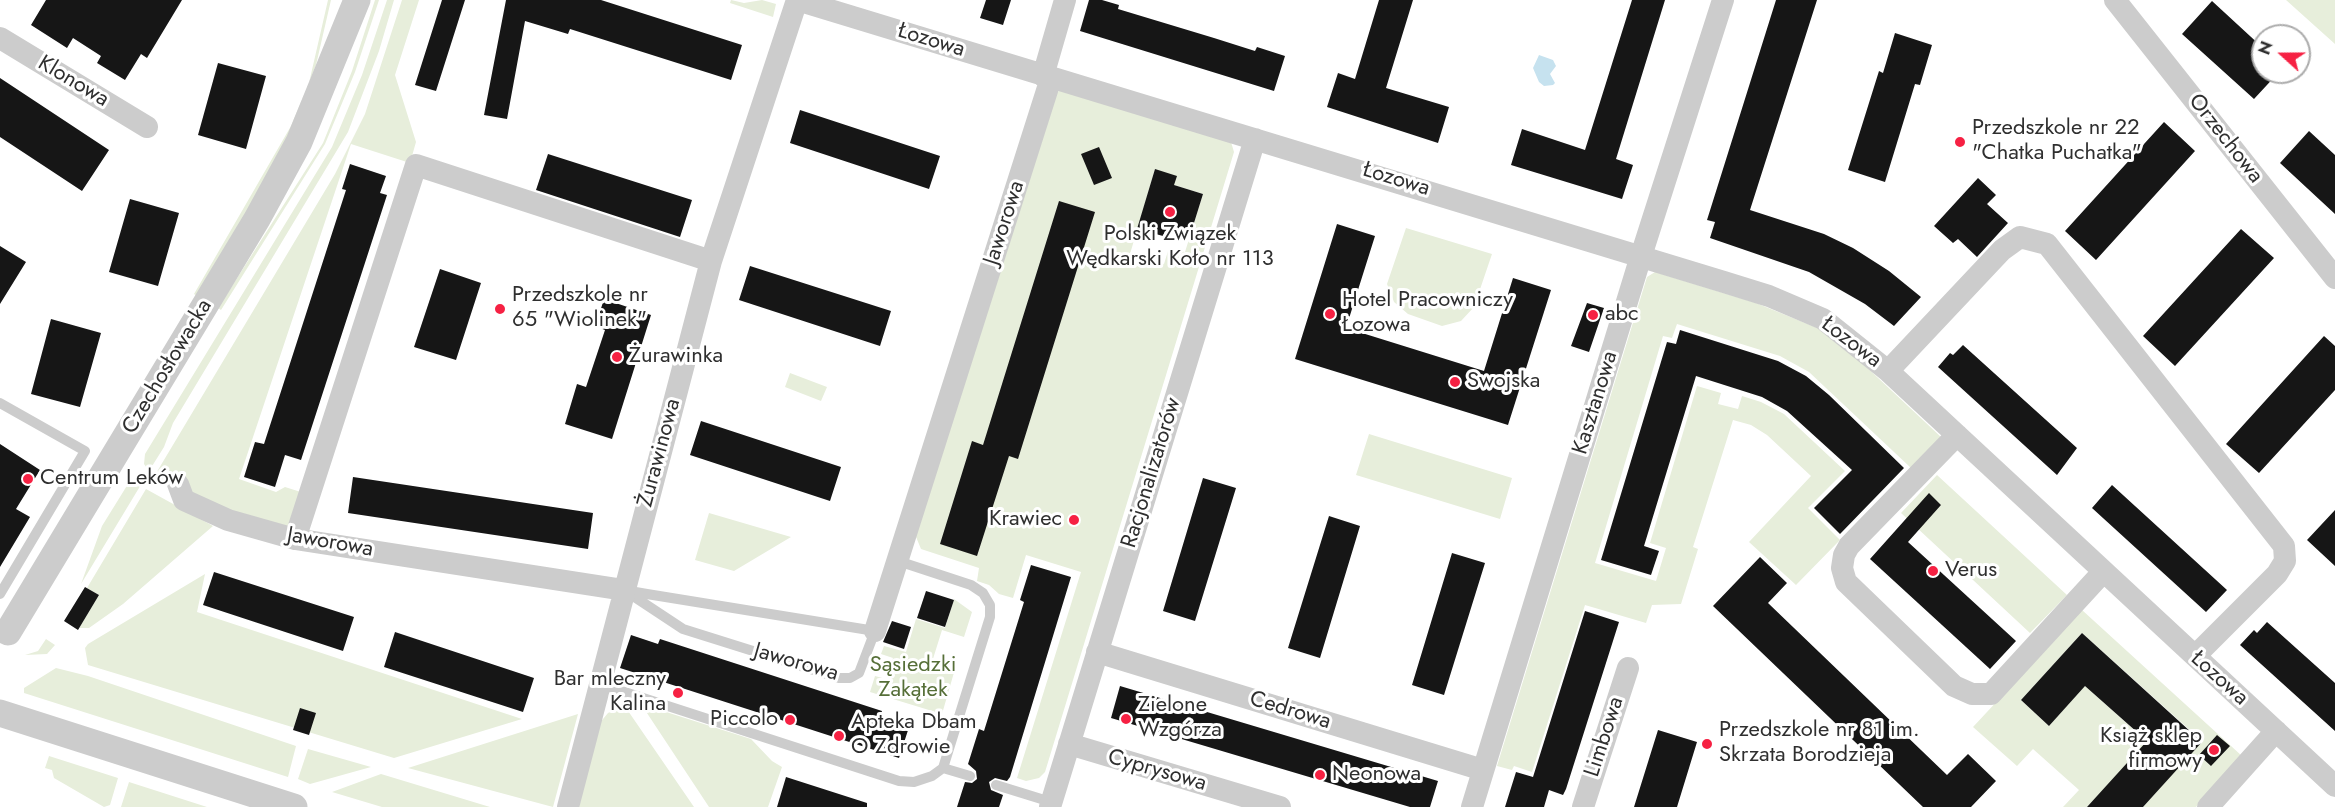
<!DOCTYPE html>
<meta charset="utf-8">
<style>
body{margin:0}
#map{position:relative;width:2335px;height:807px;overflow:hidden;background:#fff;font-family:Jost,sans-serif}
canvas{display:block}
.north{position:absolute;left:2251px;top:24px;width:60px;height:60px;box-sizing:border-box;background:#fff;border:2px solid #acacac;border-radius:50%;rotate:291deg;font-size:16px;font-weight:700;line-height:24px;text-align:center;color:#2f2f2f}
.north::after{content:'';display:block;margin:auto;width:21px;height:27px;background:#f62143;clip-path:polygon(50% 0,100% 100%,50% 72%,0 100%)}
</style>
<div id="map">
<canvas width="2335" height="807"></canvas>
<div class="north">N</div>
</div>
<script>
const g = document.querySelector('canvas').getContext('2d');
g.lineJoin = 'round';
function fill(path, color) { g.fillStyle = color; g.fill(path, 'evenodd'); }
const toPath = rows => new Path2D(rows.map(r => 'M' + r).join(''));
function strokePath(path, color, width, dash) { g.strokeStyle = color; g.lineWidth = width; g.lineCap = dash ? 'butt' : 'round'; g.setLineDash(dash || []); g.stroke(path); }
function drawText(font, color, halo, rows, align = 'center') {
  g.font = font + ' Jost,sans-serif'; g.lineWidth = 6; g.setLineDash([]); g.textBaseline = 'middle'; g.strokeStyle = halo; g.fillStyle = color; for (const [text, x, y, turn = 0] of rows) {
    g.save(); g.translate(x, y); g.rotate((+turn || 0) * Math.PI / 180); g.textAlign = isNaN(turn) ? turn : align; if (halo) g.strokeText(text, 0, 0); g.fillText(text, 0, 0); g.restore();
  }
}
fill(toPath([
 [328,0,331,0,316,65,281,153,197,296,194,294,291,126,309,83],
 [375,0,379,0,355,72,325,144,221,310,218,308,323,143,352,71],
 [387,0,394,0,379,51,348,132,173,423,164,447,149,471,144,464,145,454,332,147,362,75],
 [402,0,419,0,395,75,416,142,410,163,351,144,239,479,276,492,285,487,304,493,292,531,188,495,155,475,335,174,365,114],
 [731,0,744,3,762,0,776,4,773,17,730,3],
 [2286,0,2335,0,2335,44],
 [1060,90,1231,142,1234,152,1045,772,1039,778,1026,781,1017,778,1081,572,1026,555,1013,598,999,594,989,585,977,581,979,568,921,549,914,532,1052,97],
 [1155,169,1174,185,1203,194,1185,252,1172,249,1168,251,1164,264,1130,254],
 [1406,228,1492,254,1474,307,1461,321,1442,326,1408,314,1394,302,1387,284],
 [1655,272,1756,303,1820,329,1860,361,1941,437,1911,468,1809,372,1780,356,1677,324,1672,338,1663,336,1595,563,1656,581,1666,548,1650,543,1697,386,1721,393,1718,404,1738,409,1742,396,1761,402,1784,414,1845,471,1808,508,1840,540,1796,585,1749,542,1811,476,1767,435,1751,425,1733,420,1693,547,1698,549,1681,604,1652,605,1646,623,1585,605,1532,772,1514,766,1512,770,1497,766,1647,277],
 [790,373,827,387,821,401,785,387],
 [1369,434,1512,478,1500,519,1356,475],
 [1937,475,2067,595,2030,633,1901,513],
 [141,477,145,478,81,584,102,526,128,484],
 [146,489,213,526,123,604,89,628,79,628,99,595,87,588],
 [709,513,791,537,734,571,695,560],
 [205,574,197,612,522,719,394,758,88,665,85,648,88,644],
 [954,599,972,612,964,637,942,630,932,662,955,669,942,714,870,692,875,676,886,679,893,658,881,654,884,646,906,652,916,619,945,628],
 [2082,610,2242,756,2196,807,2143,807,2202,741,2082,633,2021,700,2049,726,2088,682,2092,692,2142,737,2145,735,2150,741,2087,807,2063,807,2079,790,2033,749,2017,766,1973,727],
 [46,639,55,645,47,654,25,655,38,651],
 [56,668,88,676,296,746,288,777,24,693,24,688],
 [641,704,751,739,772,761,782,767,768,807,709,807],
 [624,705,694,807,579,807,598,725,608,713],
 [578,714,553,807,408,768],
 [308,749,371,767,310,784,298,779],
 [49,756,118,778,110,805,104,807,54,778,52,770,45,768],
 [381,774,490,807,382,807,332,792],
 [129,782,207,807,121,807]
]), '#e7eedb');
fill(toPath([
 [1539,55,1553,60,1556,66,1550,74,1555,83,1553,85,1544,86,1539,82,1533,68]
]), '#c6e2ef');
fill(toPath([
 [46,0,182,0,147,58,141,54,125,80,97,63,101,56,73,38,67,48,31,25],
 [442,0,465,0,436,91,415,85],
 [506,0,601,0,742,45,731,80,570,29,568,34,525,21,507,119,484,115],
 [986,0,1011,0,1003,25,980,18],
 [1089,0,1102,0,1119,5,1118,9,1214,38,1255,51,1257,47,1285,56,1274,91,1080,31],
 [1379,0,1413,0,1386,88,1449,107,1438,143,1327,107,1338,73,1355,79],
 [1632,0,1665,0,1616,159,1633,165,1622,199,1511,165,1522,129,1585,150],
 [1776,0,1817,0,1750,210,1824,234,1853,248,1889,271,1921,297,1894,326,1865,304,1809,272,1710,238,1715,222,1707,220],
 [2212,1,2263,48,2263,72,2279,72,2254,99,2182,34],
 [1895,33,1932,45,1920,85,1915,84,1885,182,1848,170,1879,71,1883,73],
 [218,63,266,76,246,149,198,135],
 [0,78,109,150,82,191,0,137],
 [800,110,940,156,929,189,790,143],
 [2164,122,2195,151,2096,260,2065,231],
 [2309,131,2335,155,2335,214,2280,163],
 [1099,147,1112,178,1094,185,1081,154],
 [548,154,692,200,680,237,536,190],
 [350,164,386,176,380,193,387,195,301,460,285,455,275,487,244,477,255,442,264,444,346,190,342,189],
 [1155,169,1177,176,1174,185,1203,194,1189,239,1165,231,1163,236,1137,229],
 [1978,178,1996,195,1987,204,2008,223,1977,257,1958,239,1953,243,1934,226],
 [130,199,179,213,158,286,109,272],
 [1059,201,1095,212,1018,459,1009,456,977,556,940,544,972,441,983,445],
 [1337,224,1375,236,1346,328,1484,371,1513,278,1551,290,1508,425,1295,359],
 [2241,229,2274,258,2175,366,2143,336],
 [0,246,26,262,0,304],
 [750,266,891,311,880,346,739,300],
 [440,269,481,283,456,360,414,347],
 [604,299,651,315,612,439,565,424,577,384,586,387,605,330,600,328,602,323,597,321],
 [1587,303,1604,308,1589,352,1571,346],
 [51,319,101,333,80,407,31,394],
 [1680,330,1778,361,1806,376,1829,395,1904,468,1840,534,1814,508,1852,470,1787,411,1762,397,1696,376,1644,546,1659,551,1651,575,1601,560,1667,342,1676,344],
 [2324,336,2335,346,2335,390,2259,473,2226,444],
 [1963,345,2077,448,2057,475,1938,367,1950,353,1953,355],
 [701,421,841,467,830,501,690,455],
 [0,444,40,470,16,509,30,517,0,567],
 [353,477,593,513,588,549,348,513],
 [1203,478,1236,488,1195,621,1163,611],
 [2112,485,2227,590,2206,612,2092,508],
 [1929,493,1941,505,1908,542,2016,641,1990,669,1870,559],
 [2335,510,2335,566,2307,540],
 [1329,516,1360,526,1320,658,1288,648],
 [1452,553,1485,563,1444,695,1412,685],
 [1760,557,1787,583,1768,603,1947,775,1968,754,1996,781,1971,807,1923,807,1713,606],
 [1031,565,1071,577,1010,777,1007,781,995,778,989,782,991,790,1003,795,999,807,957,807,965,782,972,783,977,779,976,771,968,764,979,729,984,731,1024,602,1020,600],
 [214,572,354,617,343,651,203,605],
 [85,587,99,595,78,630,64,621],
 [926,591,954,600,945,627,917,618],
 [1585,611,1619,622,1566,789,1563,795,1549,790,1544,807,1505,807,1516,772,1533,777],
 [892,621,911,627,904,649,883,642],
 [2267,622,2335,683,2335,731,2240,645,2254,630,2257,633],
 [395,632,534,678,523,712,384,667],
 [2082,633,2202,742,2143,807,2087,807,2147,741,2085,686,2049,726,2021,700],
 [631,635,658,644,660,639,882,711,881,715,910,724,899,758,620,668],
 [1120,686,1438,781,1430,807,1410,807,1111,718],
 [300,708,316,713,309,735,293,730],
 [1658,730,1697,742,1677,807,1634,807],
 [2217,735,2230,746,2211,766,2199,755],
 [786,777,867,803,867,807,777,807]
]), '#161616');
strokePath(toPath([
 [0,403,85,451,0,594],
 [624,590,647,594,875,631,859,673,850,678,839,678,683,629,624,590],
 [600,684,899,781,914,782,932,776,943,768,990,617,990,605,983,593,971,585,898,561],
 [943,768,970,776],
 [996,785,1051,802]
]), '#ccc', 10);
strokePath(toPath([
 [797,0,1724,282,1769,296,1823,319,1888,371,2335,786],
 [2115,0,2335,278],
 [0,38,147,127],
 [1043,76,1065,0],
 [1888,371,2002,250,2020,237,2047,244,2284,546,2285,561,2277,574,2195,656],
 [1957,435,1849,546,1844,555,1842,568,1846,582,1954,686,1972,694,1991,694,2103,572],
 [178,484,184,500,228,520,295,539,624,590],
 [295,539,416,165,711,261],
 [875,631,1051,78],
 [1097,652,1483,770],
 [1069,744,1280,807],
 [568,807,711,261,797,0],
 [1050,807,1255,139],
 [1472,807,1641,256,1723,0],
 [1583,807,1628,668],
 [2208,807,2276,731]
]), '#ccc', 22);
strokePath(toPath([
 [8,632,257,219,299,142,357,0],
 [0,713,294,807]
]), '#ccc', 27);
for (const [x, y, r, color] of [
 [1960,142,6,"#f62143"],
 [1170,212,6,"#f62143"],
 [500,309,6,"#f62143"],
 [1330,314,6,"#f62143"],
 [1593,315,6,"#f62143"],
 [617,357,6,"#f62143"],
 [1455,382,6,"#f62143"],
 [28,479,6,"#f62143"],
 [1074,520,6,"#f62143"],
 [1933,571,6,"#f62143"],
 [678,693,6,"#f62143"],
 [1126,719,6,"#f62143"],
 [790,720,6,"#f62143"],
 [839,736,6,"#f62143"],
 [1707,744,6,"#f62143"],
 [2214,750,6,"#f62143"],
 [1320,775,6,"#f62143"]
]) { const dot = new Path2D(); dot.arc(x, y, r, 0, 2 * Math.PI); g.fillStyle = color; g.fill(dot); strokePath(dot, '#fff', 2); }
drawText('22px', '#2f2f2f', '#fff', [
 ["Łozowa",931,41,17],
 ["Klonowa",73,82,31],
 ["Orzechowa",2225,139,52],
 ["Łozowa",1396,180,17],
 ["Jaworowa",1005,223,-72],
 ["Łozowa",1851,343,37],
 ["Czechosłowacka",168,367,-59],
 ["Kasztanowa",1596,403,-73],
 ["Żurawinowa",660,453,-75],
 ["Racjonalizatorów",1152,473,-73],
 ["Jaworowa",330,543,10],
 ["Jaworowa",796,663,16],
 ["Łozowa",2219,679,42],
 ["Cedrowa",1290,711,17],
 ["Limbowa",1605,737,-72],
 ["Cyprysowa",1157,771,16]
]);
drawText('22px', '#2f2f2f', '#fff', [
 ["Przedszkole nr 22",1972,129],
 ["\"Chatka Puchatka\"",1972,154],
 ["Polski Związek",1170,235,"center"],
 ["Wędkarski Koło nr 113",1170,260,"center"],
 ["Przedszkole nr",512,296],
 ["65 \"Wiolinek\"",512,321],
 ["Hotel Pracowniczy",1342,301],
 ["Łozowa",1342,326],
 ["abc",1605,315],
 ["Żurawinka",629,357],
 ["Swojska",1467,382],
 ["Centrum Leków",40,479],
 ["Krawiec",1062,520,"right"],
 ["Verus",1945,571],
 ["Bar mleczny",666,680,"right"],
 ["Kalina",666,705,"right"],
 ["Zielone",1138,706],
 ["Wzgórza",1138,731],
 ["Piccolo",778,720,"right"],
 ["Apteka Dbam",851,723],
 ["O Zdrowie",851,748],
 ["Przedszkole nr 81 im.",1719,731],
 ["Skrzata Borodzieja",1719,756],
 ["Książ sklep",2202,737,"right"],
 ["firmowy",2202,762,"right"],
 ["Neonowa",1332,775]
], 'left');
drawText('22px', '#566f38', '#fff', [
 ["Sąsiedzki",913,666],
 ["Zakątek",913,691]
]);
</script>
